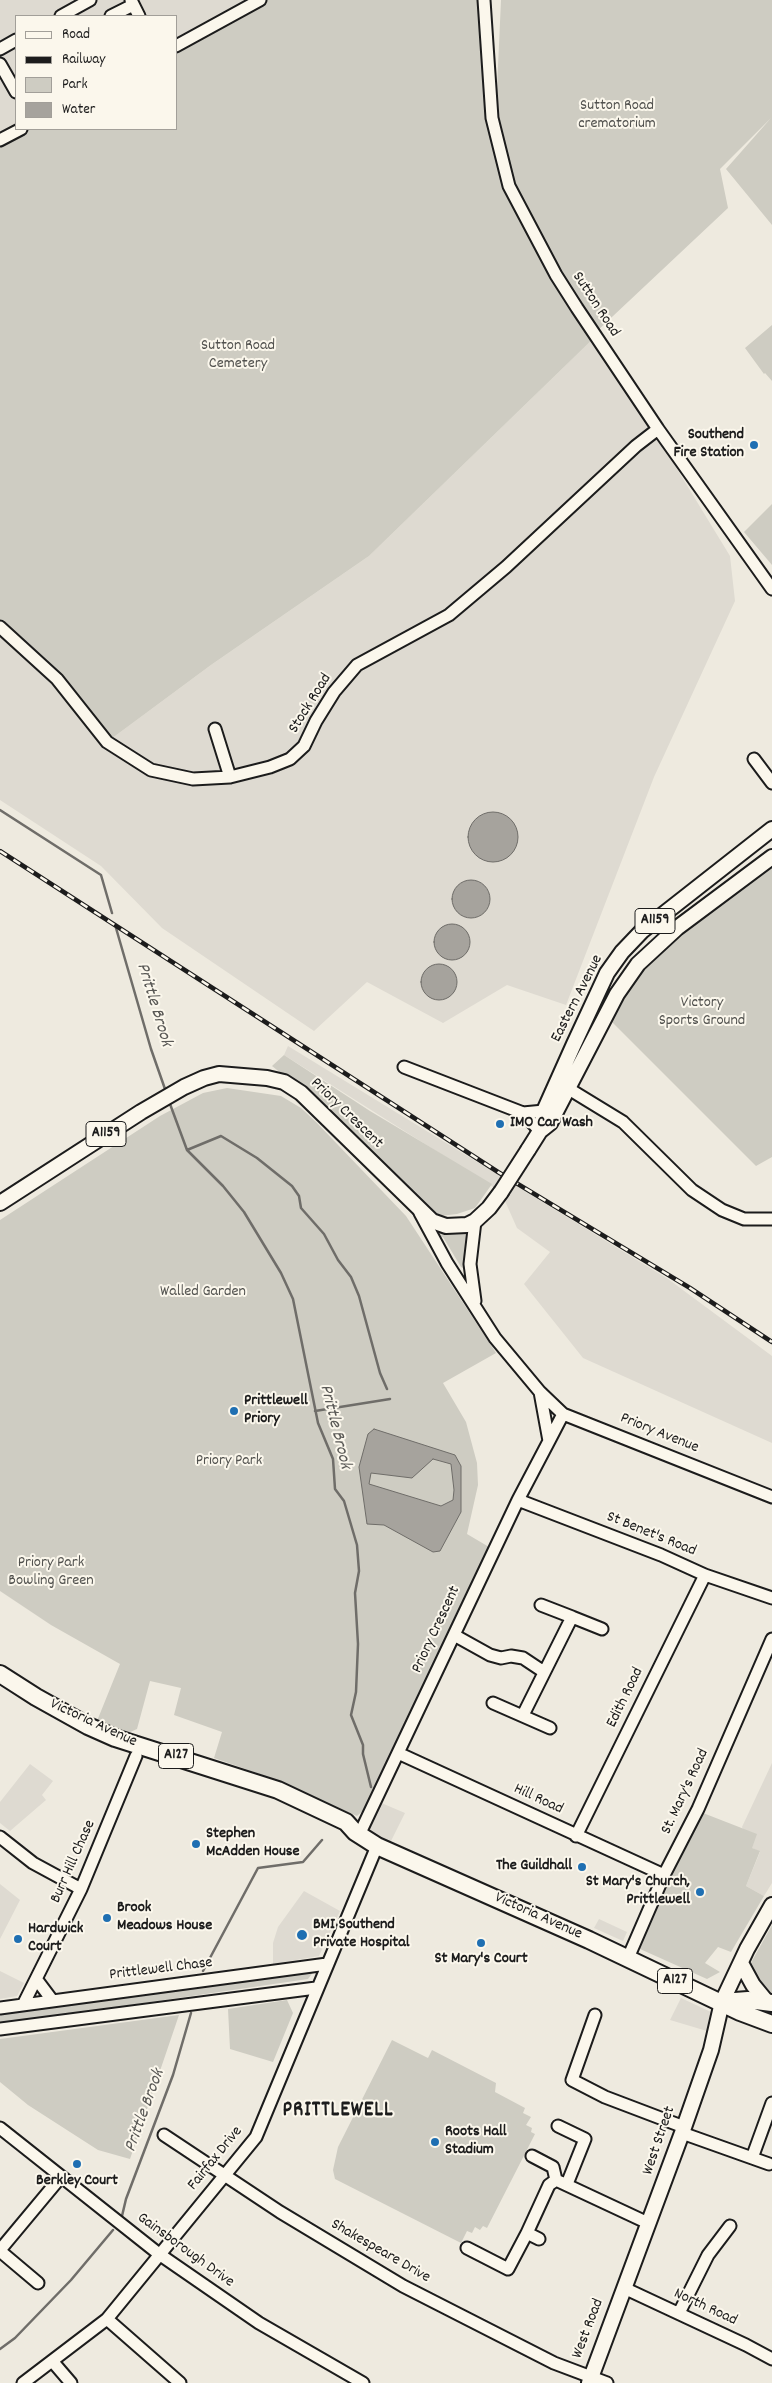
<!DOCTYPE html>
<style>
body{margin:0}
#map{position:relative;width:772px;height:2383px;overflow:hidden;background:#eeeadf;font-family:Dekko,sans-serif}
canvas{display:block}
.legend{position:absolute;left:15px;top:15px;width:162px;height:115px;box-sizing:border-box;background:#fbf7ec;border:1px solid #a29f99;margin:0;padding:6px 9px;list-style:none;font-size:15px;color:#1c1c1c}
.legend li{display:flex;align-items:center;gap:10px;height:25px}
.legend b{width:25px;border:1px solid #a29f99}
</style>
<div id="map">
<canvas width="772" height="2383"></canvas>
<ul class="legend">
<li><b style="height:6px;background:#fbf7ec"></b>Road</li>
<li><b style="height:6px;background:#1c1c1c"></b>Railway</li>
<li><b style="height:14px;background:#ceccc2"></b>Park</li>
<li><b style="height:14px;background:#a6a39d"></b>Water</li>
</ul>
</div>
<script>
const g = document.querySelector('canvas').getContext('2d');
g.lineJoin = 'round';
function fill(path, color) { g.fillStyle = color; g.fill(path, 'evenodd'); }
const toPath = rows => new Path2D(rows.map(r => 'M' + r).join(''));
function strokePath(path, color, width, dash) { g.strokeStyle = color; g.lineWidth = width; g.lineCap = dash ? 'butt' : 'round'; g.setLineDash(dash || []); g.stroke(path); }
function drawText(font, color, halo, rows, align = 'center') {
  g.font = font + ' Dekko,sans-serif'; g.lineWidth = 4; g.setLineDash([]); g.textBaseline = 'middle'; g.strokeStyle = halo; g.fillStyle = color; for (const [text, x, y, turn = 0] of rows) {
    g.save(); g.translate(x, y); g.rotate((+turn || 0) * Math.PI / 180); g.textAlign = isNaN(turn) ? turn : align; if (halo) g.strokeText(text, 0, 0); g.fillText(text, 0, 0); g.restore();
  }
}
fill(toPath([
 [0,0,256,0,176,43,176,16,16,16,16,129,0,138],
 [596,336,730,556,735,601,654,777,566,1005,507,985,443,1023,367,982,314,1031,162,928,101,866,0,800,0,627,107,742,211,665,369,556],
 [288,1046,668,1279,772,1356,772,1443,583,1358,524,1284,550,1252,517,1228,501,1192,284,1055],
 [772,1763,772,1883,764,1896,746,1886,760,1852,752,1848,742,1827],
 [30,1764,53,1781,42,1795,46,1800,10,1831,0,1823,0,1802],
 [379,1802,405,1813,388,1847,363,1831],
 [0,1884,20,1900,0,1939],
 [304,1891,340,1911,319,1956,273,1964,273,1943,278,1927],
 [599,1919,627,1932,623,1941,594,1928],
 [0,1971,24,1983,17,1996,0,1999],
 [681,1998,711,2012,707,2031,670,2020]
]), '#dedad1');
fill(toPath([
 [260,0,484,0,492,118,509,186,596,336,369,556,211,665,107,742,57,679,0,627,0,140,21,129,176,129,176,46],
 [501,0,772,0,772,225,726,169,771,118,720,169,728,208,596,332,539,232,515,183,496,111],
 [772,325,772,381,765,373,764,374,745,348],
 [772,504,772,565,744,532],
 [772,863,772,1157,756,1166,612,1022,635,979,668,947],
 [284,1055,370,1111,492,1184,475,1208,457,1214,440,1216,433,1212,321,1105,272,1066],
 [227,1088,281,1096,301,1108,316,1122,406,1216,496,1353,443,1383,466,1422,477,1463,478,1485,467,1534,489,1547,453,1620,457,1621,366,1808,357,1816,257,1773,214,1758,222,1732,174,1715,181,1688,150,1681,137,1729,128,1733,97,1721,120,1664,51,1625,0,1591,0,1220,160,1116,203,1093],
 [426,1223,470,1229,467,1270,461,1267,443,1237,438,1239],
 [703,1813,757,1834,752,1848,760,1851,746,1886,764,1896,731,1952,718,1947,705,1963,720,1972,707,1979,640,1949,639,1944],
 [772,1925,772,2003,747,1970],
 [314,1971,308,1979,0,2024,0,2011],
 [287,2000,293,2013,273,2062,230,2049,228,2009],
 [179,2015,130,2159,98,2150,28,2105,0,2082,0,2039],
 [392,2040,428,2058,432,2050,496,2083,495,2092,525,2108,523,2113,531,2117,526,2125,532,2128,531,2132,535,2134,487,2228,483,2226,480,2230,475,2227,472,2233,467,2231,461,2243,335,2179,333,2170,338,2147]
]), '#ceccc2');
const water = toPath([
 '468 837a25 25 0 1 1 50 0a25 25 0 1 1-50 0Z',
 '452 899a19 19 0 1 1 38 0a19 19 0 1 1-38 0Z',
 '434 942a18 18 0 1 1 36 0a18 18 0 1 1-36 0Z',
 '421 982a18 18 0 1 1 36 0a18 18 0 1 1-36 0Z',
 [374,1429,455,1455,461,1466,461,1512,440,1551,433,1552,384,1525,367,1524,359,1467,368,1434,374,1429],
 [433,1459,451,1464,454,1490,453,1500,441,1506,369,1484,371,1473,412,1478,433,1459]
]);
fill(water, '#a6a39d');
strokePath(water, '#6f6d69', 1);
strokePath(toPath([
 [0,810,101,875,112,913],
 [116,928,151,1049,165,1089],
 [170,1104,187,1150,223,1186,244,1212,281,1273,293,1299,318,1423,333,1459,335,1489,344,1501,357,1545,359,1571,355,1593,358,1644,356,1692,351,1715,363,1745,363,1754,371,1787],
 [187,1150,221,1136,257,1158,292,1186,299,1196,301,1208,324,1234,338,1260,351,1277,359,1296,380,1373,387,1389],
 [315,1411,390,1399],
 [203,1971,258,1868,303,1862,322,1840],
 [122,2216,126,2199,173,2075,191,2013],
 [0,2349,15,2338,71,2280,113,2230]
]), '#6f6d69', 2.5);
const minor = toPath([
 [131,0,139,16],
 [484,0,492,118,509,186,556,275,577,308,658,429,772,589],
 [61,16,90,0],
 [111,16,133,5],
 [176,46,260,0],
 [0,49,16,40],
 [0,64,16,92],
 [0,140,21,129],
 [0,627,57,679,107,742,151,770,193,779,230,777,270,767,290,759,304,746,316,721,334,692,357,665,449,615,506,567,636,446,658,429],
 [215,729,230,777],
 [754,759,772,783],
 [404,1067,523,1113,544,1111],
 [569,1089,623,1122,692,1190,722,1210,744,1219,772,1219],
 [523,1113,540,1131],
 [475,1221,470,1264,475,1301],
 [540,1392,563,1414,772,1497],
 [549,1441,563,1414],
 [518,1500,661,1555,705,1575,772,1598],
 [572,1617,602,1629],
 [454,1635,490,1655,501,1658,511,1656,523,1658,544,1672],
 [493,1703,550,1728],
 [523,1715,572,1617,541,1605],
 [398,1753,664,1875],
 [359,1835,518,1500,549,1441,540,1392,495,1338,447,1263,420,1213],
 [576,1836,705,1575],
 [0,1837,33,1863,81,1889],
 [628,1958,664,1875,698,1809,772,1639],
 [37,1980,52,2000],
 [23,2005,81,1889,136,1756],
 [0,2008,327,1964],
 [595,2015,572,2080,605,2097,684,2127],
 [0,2029,316,1988],
 [558,2126,585,2139,567,2184],
 [0,2128,159,2254,259,2323,363,2383],
 [682,2133,769,2164],
 [164,2135,280,2212,403,2286,554,2363,607,2383],
 [532,2156,553,2167,556,2180],
 [752,2158,772,2103],
 [539,2239,527,2233,549,2185,556,2180,648,2223],
 [467,2248,508,2269,527,2233],
 [0,2250,60,2178],
 [0,2251,38,2283],
 [624,2288,746,2345,772,2359],
 [679,2313,708,2255,730,2226],
 [107,2319,180,2383],
 [53,2362,71,2383],
 [23,2383,107,2319,256,2137,377,1846]
]);
const major = toPath([
 [540,1131,544,1111,574,1044,607,973,622,952,642,931,772,829],
 [528,1150,540,1131,550,1123,617,994,638,964,677,928,772,857],
 [0,1203,141,1112,184,1087,204,1078,219,1074,267,1078,284,1082,301,1093,432,1221,446,1226,467,1225,475,1221,489,1208,501,1192],
 [741,1963,753,1985,767,2002],
 [589,2383,682,2133,711,2050,722,2002,747,1949,772,1905]
]);
const highway = toPath([
 [0,1674,36,1697,88,1726,115,1738,278,1790,346,1822,355,1832,377,1846,589,1940,740,2012,772,2024],
 [722,2002,748,2000,772,2003]
]);
strokePath(minor, '#1c1c1c', 15);
strokePath(major, '#1c1c1c', 18);
strokePath(highway, '#1c1c1c', 20);
strokePath(minor, '#fbf7ec', 11);
strokePath(major, '#fbf7ec', 14);
strokePath(highway, '#fbf7ec', 16);
const rail = toPath([
 [0,851,498,1172,690,1288,772,1342]
]);
strokePath(rail, '#1c1c1c', 4.5);
strokePath(rail, '#fbf7ec', 2.5, [8]);
const majorBridge = toPath([
 [501,1192,528,1150]
]);
strokePath(majorBridge, '#1c1c1c', 18, []);
strokePath(majorBridge, '#fbf7ec', 14);
for (const [x, y, r, color] of [
 [754,445,5,"#1f6fb2"],
 [500,1124,5,"#1f6fb2"],
 [234,1411,5,"#1f6fb2"],
 [196,1844,5,"#1f6fb2"],
 [582,1867,5,"#1f6fb2"],
 [700,1892,5,"#1f6fb2"],
 [107,1918,5,"#1f6fb2"],
 [302,1935,6,"#1f6fb2"],
 [18,1939,5,"#1f6fb2"],
 [481,1943,5,"#1f6fb2"],
 [435,2142,5,"#1f6fb2"],
 [77,2164,5,"#1f6fb2"]
]) { const dot = new Path2D(); dot.arc(x, y, r, 0, 2 * Math.PI); g.fillStyle = color; g.fill(dot); strokePath(dot, '#fbf7ec', 2); }
for (const [x, y, w] of [
 [655,921,40],
 [106,1134,40],
 [176,1756,35],
 [675,1981,35]
]) { const box = new Path2D(); box.roundRect(x - w / 2, y - 12.5, w, 25, 4); g.fillStyle = '#fbf7ec'; g.fill(box); strokePath(box, '#1c1c1c', 1); }
drawText('bold 15px', '#1c1c1c', null, [
 ["A1159",655,921],
 ["A1159",106,1134],
 ["A127",176,1756],
 ["A127",675,1981]
]);
drawText('16px', '#51514e', '#fbf7ec', [
 ["Sutton Road",617,107],
 ["crematorium",617,125],
 ["Sutton Road",238,347],
 ["Cemetery",238,365],
 ["Victory",702,1004],
 ["Sports Ground",702,1022],
 ["Walled Garden",203,1293],
 ["Priory Park",229,1462],
 ["Priory Park",51,1564],
 ["Bowling Green",51,1582]
]);
drawText('16px', '#1c1c1c', '#fbf7ec', [
 ["Sutton Road",595,305,57],
 ["Stock Road",311,704,-58],
 ["Eastern Avenue",578,999,-63],
 ["Priory Crescent",346,1114,44],
 ["Priory Avenue",659,1434,22],
 ["St Benet's Road",651,1535,22],
 ["Priory Crescent",437,1630,-65],
 ["Edith Road",626,1698,-64],
 ["Victoria Avenue",93,1724,25],
 ["St. Mary's Road",686,1792,-65],
 ["Hill Road",538,1800,25],
 ["Burr Hill Chase",74,1862,-66],
 ["Victoria Avenue",538,1917,24],
 ["Prittlewell Chase",161,1970,-7],
 ["West Street",660,2141,-71],
 ["Fairfax Drive",216,2159,-51],
 ["Gainsborough Drive",185,2251,36],
 ["Shakespeare Drive",380,2252,30],
 ["North Road",705,2308,25],
 ["West Road",589,2329,-69]
]);
drawText('bold 16px', '#1c1c1c', '#fbf7ec', [
 ["Southend",744,436,"right"],
 ["Fire Station",744,454,"right"],
 ["IMO Car Wash",510,1124],
 ["Prittlewell",244,1402],
 ["Priory",244,1420],
 ["Stephen",206,1835],
 ["McAdden House",206,1853],
 ["The Guildhall",572,1867,"right"],
 ["St Mary's Church,",690,1883,"right"],
 ["Prittlewell",690,1901,"right"],
 ["Brook",117,1909],
 ["Meadows House",117,1927],
 ["BMI Southend",313,1926],
 ["Private Hospital",313,1944],
 ["Hardwick",28,1930],
 ["Court",28,1948],
 ["St Mary's Court",481,1960,"center"],
 ["Roots Hall",445,2133],
 ["Stadium",445,2151],
 ["Berkley Court",77,2182,"center"]
], 'left');
drawText('italic 18px', '#5a5956', '#fbf7ec', [
 ["Prittle Brook",153,1005,73],
 ["Prittle Brook",334,1427,76],
 ["Prittle Brook",146,2111,-70]
]);
g.letterSpacing = '1px';
drawText('bold 21px', '#1c1c1c', '#fbf7ec', [
 ["PRITTLEWELL",338,2112]
]);
g.letterSpacing = '0px';
</script>
